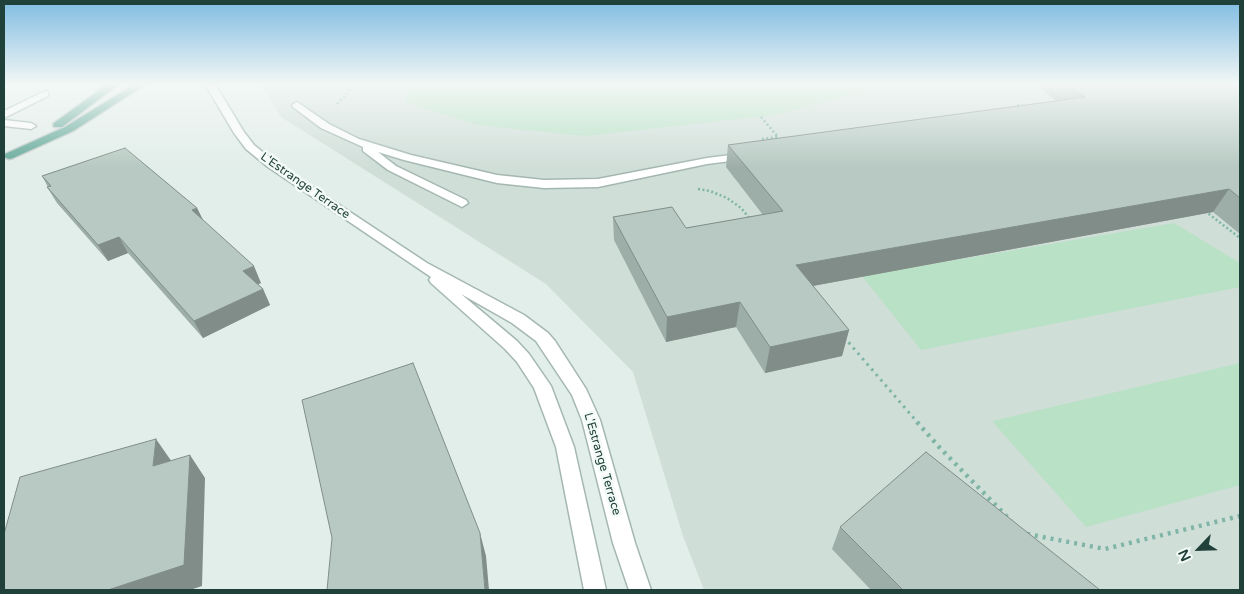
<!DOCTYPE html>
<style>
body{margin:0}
#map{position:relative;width:1244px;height:594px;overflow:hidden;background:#e2eee9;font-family:"Varela Round",sans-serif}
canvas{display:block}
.frame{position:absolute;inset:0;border:5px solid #204139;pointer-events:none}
.north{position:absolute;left:1174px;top:524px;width:50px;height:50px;-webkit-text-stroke:4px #f3faf7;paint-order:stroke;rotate:246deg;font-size:14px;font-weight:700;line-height:20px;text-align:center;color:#204139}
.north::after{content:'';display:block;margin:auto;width:18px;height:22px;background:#204139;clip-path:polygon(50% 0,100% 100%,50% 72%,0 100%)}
</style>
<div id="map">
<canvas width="1244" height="594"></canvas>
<div class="frame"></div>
<div class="north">N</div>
</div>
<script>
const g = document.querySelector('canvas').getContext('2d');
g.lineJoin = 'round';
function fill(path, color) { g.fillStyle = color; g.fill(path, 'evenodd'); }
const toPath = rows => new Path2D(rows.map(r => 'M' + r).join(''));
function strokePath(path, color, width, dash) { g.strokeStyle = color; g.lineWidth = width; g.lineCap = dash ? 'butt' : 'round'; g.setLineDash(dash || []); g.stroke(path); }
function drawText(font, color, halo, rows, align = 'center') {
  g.font = font + ' "Varela Round",sans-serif'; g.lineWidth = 5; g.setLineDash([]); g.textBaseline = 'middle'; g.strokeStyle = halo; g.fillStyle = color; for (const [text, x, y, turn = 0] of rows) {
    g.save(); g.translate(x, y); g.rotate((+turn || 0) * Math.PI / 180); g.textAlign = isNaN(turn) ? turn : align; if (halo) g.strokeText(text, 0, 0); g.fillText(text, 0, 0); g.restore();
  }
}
fill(toPath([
 [261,84,1240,84,1240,590,704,590,683,536,633,372,546,284,281,117]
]), '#d0ded8');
fill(toPath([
 [406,84,893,84,774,115,586,136,477,125,406,102],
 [1174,223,1240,263,1240,287,921,350,862,276],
 [1240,363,1240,485,1086,527,992,421]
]), '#b9e1c5');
const minor = toPath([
 [205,84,215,84,244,132,254,145,276,163,427,263,524,315,548,333,555,341,586,389,600,420,635,543,651,590,629,590,613,543,582,420,572,395,536,341,512,323,461,294,517,341,529,354,551,386,574,447,606,590,584,590,556,447,534,388,517,362,505,349,431,283,429,280,431,277,268,167,246,149,234,133,205,84],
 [45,91,48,92,48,96,4,118,4,111,45,91],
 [297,102,329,124,359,139,411,155,497,175,544,180,598,179,707,158,747,153,753,156,747,159,707,164,598,187,544,188,497,183,404,160,378,152,396,166,466,200,468,203,462,207,388,170,363,151,363,147,321,128,293,107,292,105,297,102],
 [4,120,31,123,36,126,31,129,4,126,4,120]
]);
const major = toPath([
 [108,84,119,84,62,127,54,127,53,125,54,123,108,84],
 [135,84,146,84,73,131,13,158,9,159,4,157,5,154,65,127,135,84]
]);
strokePath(minor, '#a4b7b1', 3);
strokePath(major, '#c1cac8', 3);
strokePath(toPath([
 [337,104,350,91,344,84],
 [1017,105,1026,106],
 [761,117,778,137,762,139],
 [698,189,710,191,727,198,741,208,751,220],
 [1205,211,1240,238]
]), '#7fb5a6', 2.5, [2, 2.5]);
strokePath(toPath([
 [844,337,918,423]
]), '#7fb5a6', 3, [2.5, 4.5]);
strokePath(toPath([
 [917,422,940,448,1011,521],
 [1027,534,1105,549,1240,516]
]), '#7fb5a6', 4.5, [3, 5]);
fill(minor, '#fff');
fill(major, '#62a898');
fill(toPath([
 [1036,84,1240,84,1240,234,1213,212,812,286,849,330,842,356,765,373,736,327,666,342,614,240,613,217,686,228,763,215,726,167,728,145,1056,101],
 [42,176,197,208,203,221,261,283,258,284,263,289,270,305,203,338,128,253,108,261,57,203,47,187,48,187],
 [840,527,1100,590,871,590,832,549]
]), '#9dada7');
fill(toPath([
 [1229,189,1213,212,791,290,796,265],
 [197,208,205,224,192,210],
 [119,237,128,253,108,261,98,245],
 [254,266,261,283,251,287,243,271],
 [263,289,270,305,203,338,194,321],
 [740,302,736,327,666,342,667,317],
 [849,330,842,356,765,373,770,347],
 [156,439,172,462,153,466],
 [190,455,205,478,202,586,190,590,108,590],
 [480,533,486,556,489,590,485,590]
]), '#808d88');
const building = toPath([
 [1069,84,1240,84,1240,198,1229,189,796,265,849,330,770,347,740,302,667,317,613,217,672,207,686,228,783,211,728,145,1085,97,1069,84],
 [125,148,197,208,192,210,254,266,243,271,263,289,194,321,119,237,98,245,47,187,51,186,42,176,125,148],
 [413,363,480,533,485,590,327,590,332,538,302,400,413,363],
 [156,439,153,466,190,455,184,565,108,590,4,590,4,534,20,477,156,439],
 [926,452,1100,590,903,590,840,527,926,452]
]);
fill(building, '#b7c9c2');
strokePath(building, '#808d88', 1);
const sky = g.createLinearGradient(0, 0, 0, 168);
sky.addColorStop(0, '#80bce2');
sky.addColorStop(0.5, '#f2f7f5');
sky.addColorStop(1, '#f2f7f500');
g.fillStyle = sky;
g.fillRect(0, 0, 1244, 168);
drawText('12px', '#204139', '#f3faf7', [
 ["L'Estrange Terrace",305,186,35],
 ["L'Estrange Terrace",602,464,74]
]);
</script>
